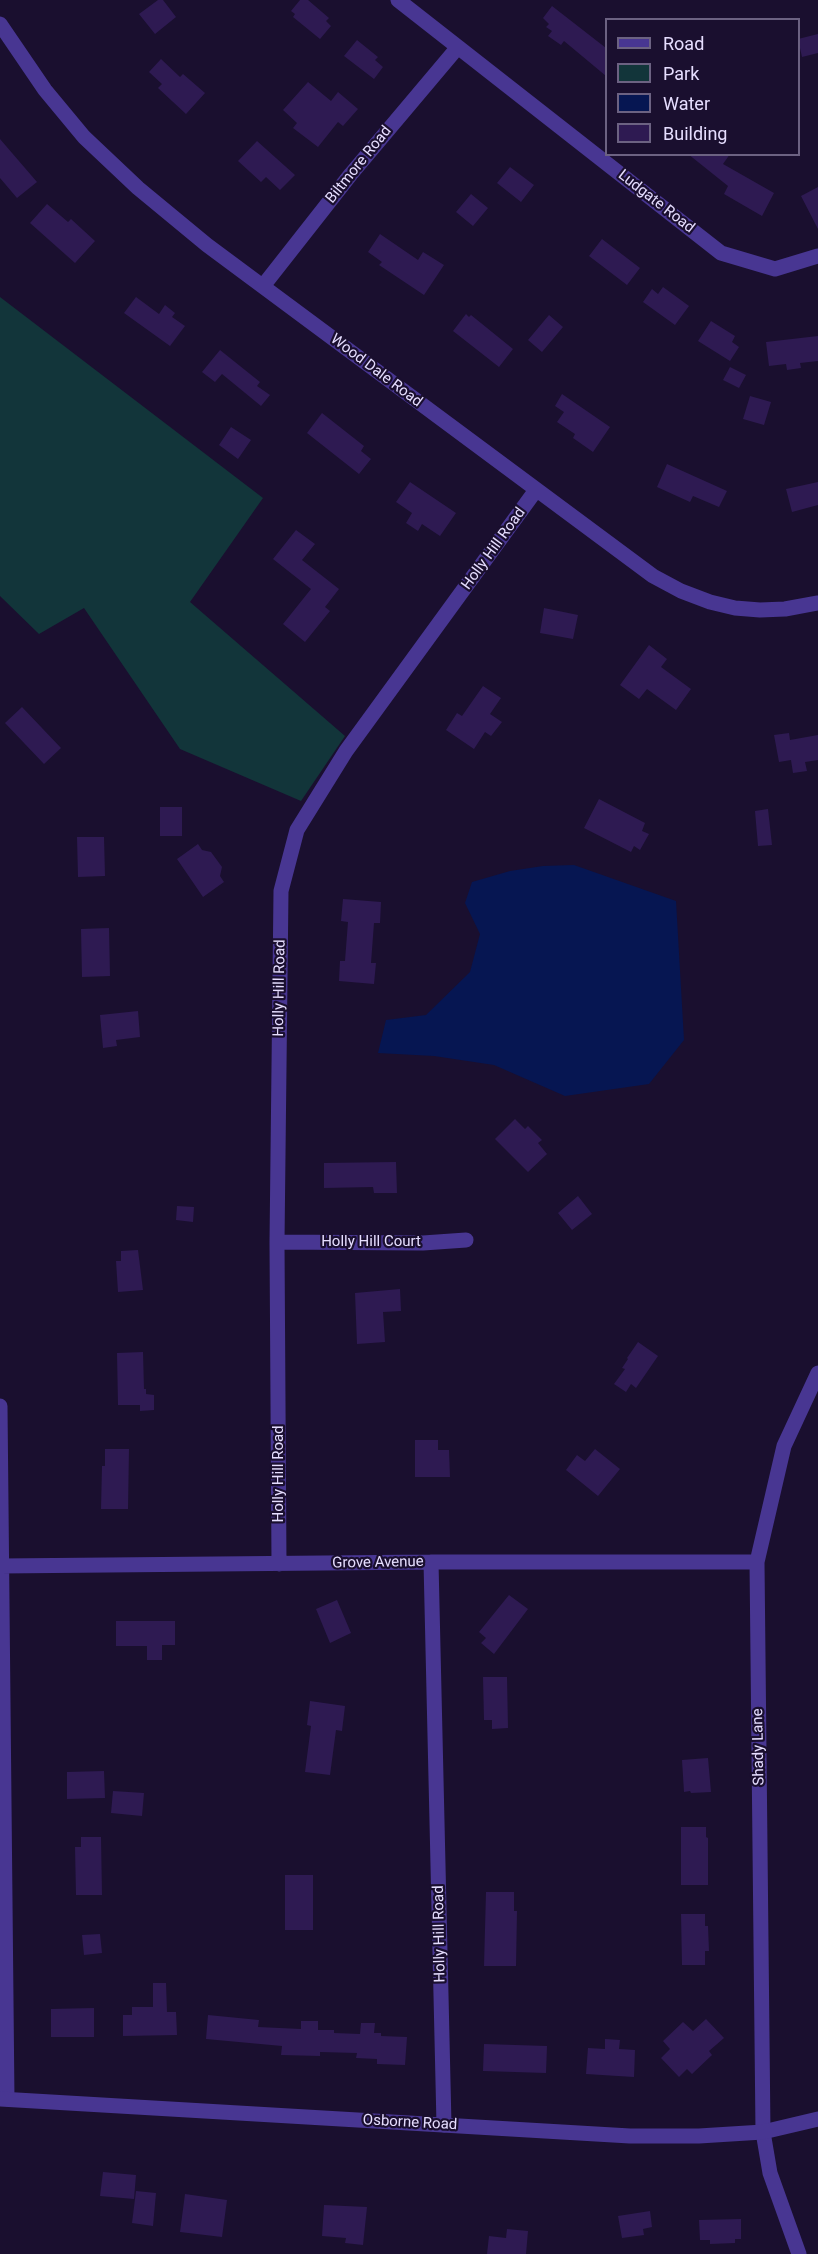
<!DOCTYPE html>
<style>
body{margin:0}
#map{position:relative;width:818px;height:2254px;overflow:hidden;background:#1a0f2f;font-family:Roboto,sans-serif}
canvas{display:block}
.legend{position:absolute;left:605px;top:18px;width:195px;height:138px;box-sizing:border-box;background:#1a0f2f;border:2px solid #6c6282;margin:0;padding:8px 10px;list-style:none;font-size:18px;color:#e6deff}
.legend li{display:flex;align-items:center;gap:12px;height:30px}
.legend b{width:30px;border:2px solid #6c6282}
</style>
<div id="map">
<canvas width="818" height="2254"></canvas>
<ul class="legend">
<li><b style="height:8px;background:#483692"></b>Road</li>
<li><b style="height:16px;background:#12353a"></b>Park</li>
<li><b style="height:16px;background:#061652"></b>Water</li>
<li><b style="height:16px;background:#2e1a52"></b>Building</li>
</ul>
</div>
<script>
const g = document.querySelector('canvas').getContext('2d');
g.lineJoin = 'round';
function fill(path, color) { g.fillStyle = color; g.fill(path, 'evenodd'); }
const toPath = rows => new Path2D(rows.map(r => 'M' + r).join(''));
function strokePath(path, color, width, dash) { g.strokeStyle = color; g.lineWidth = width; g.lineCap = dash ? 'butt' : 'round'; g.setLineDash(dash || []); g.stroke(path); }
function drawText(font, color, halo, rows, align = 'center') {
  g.font = font + ' Roboto,sans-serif'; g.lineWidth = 4.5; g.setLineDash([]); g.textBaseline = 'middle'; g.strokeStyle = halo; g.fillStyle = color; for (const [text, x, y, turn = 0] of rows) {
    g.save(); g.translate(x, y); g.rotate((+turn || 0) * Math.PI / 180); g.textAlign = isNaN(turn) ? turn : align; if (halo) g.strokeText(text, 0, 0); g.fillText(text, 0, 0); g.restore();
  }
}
fill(toPath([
 [0,297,263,498,190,602,345,736,301,801,180,749,84,608,39,634,0,596]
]), '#12353a');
fill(toPath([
 [574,865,676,901,684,1040,649,1084,565,1096,494,1065,434,1056,378,1053,386,1020,426,1015,470,972,480,934,465,903,472,882,510,871,543,866]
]), '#061652');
fill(toPath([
 [158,0,163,0,176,17,155,34,139,14],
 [300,0,308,0,329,18,326,21,331,26,320,39,293,17,295,14,291,11],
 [552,6,606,48,606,76,564,41,561,45,548,36,552,31,546,27,549,24,543,18],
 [818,34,818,53,802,57,798,39],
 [357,40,378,57,375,60,383,67,374,79,344,56],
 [161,59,180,77,183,74,205,93,186,114,158,88,162,84,149,72],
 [308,82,331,101,338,92,358,109,343,126,338,122,318,147,293,128,297,123,283,110],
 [0,139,37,182,17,198,0,178],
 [257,141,295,175,280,190,266,177,261,182,238,161],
 [688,154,730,154,723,164,774,193,762,216,724,194,728,186],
 [510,167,534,185,521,202,497,183],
 [818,187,818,229,801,196],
 [471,194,488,208,473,226,456,212],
 [47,204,68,222,71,219,95,241,75,263,30,223],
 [380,234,418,260,423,252,444,265,424,295,379,265,382,262,368,252],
 [602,239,640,268,627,285,589,256],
 [663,287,689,306,675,325,643,302,652,289,658,294],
 [136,297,159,314,165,305,175,313,172,317,185,326,170,346,124,313],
 [466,314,469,317,471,315,513,349,499,367,453,331],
 [549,315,563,327,542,352,528,340],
 [711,321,735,336,732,342,739,347,730,361,698,341],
 [818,336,818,361,800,363,801,368,787,370,786,364,769,366,766,342],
 [220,350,260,382,257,386,270,395,261,406,222,374,215,382,202,372],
 [730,367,746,375,739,388,723,380],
 [562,394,610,427,593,452,573,438,575,434,557,422,564,412,555,406],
 [750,396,771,402,764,425,743,419],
 [322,413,364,446,361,451,371,459,359,474,307,433],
 [231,427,251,440,238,459,219,445],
 [667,464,727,491,719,507,693,496,690,502,657,487],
 [410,482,456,513,440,536,422,524,418,531,406,523,412,513,396,502],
 [818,482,818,505,792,512,786,489],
 [296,530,315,544,302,560,339,589,325,607,330,611,305,642,283,624,311,589,273,559],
 [544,608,578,615,573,639,540,633],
 [649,645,667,659,661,667,691,689,676,710,647,689,639,699,620,685],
 [483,686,501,698,490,714,502,722,491,736,485,732,474,749,446,730,457,713,462,716],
 [22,707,61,748,44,764,5,723],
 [789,733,790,740,818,735,818,760,805,762,807,771,793,773,791,760,779,762,774,735],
 [599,799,645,823,642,831,649,834,640,850,634,846,631,852,584,828],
 [160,807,182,807,182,836,160,836],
 [768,809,772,845,758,846,755,811],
 [77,837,104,837,105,876,78,877],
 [198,844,202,850,211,852,222,867,220,876,224,882,203,897,177,859],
 [343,899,381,902,380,923,374,923,371,963,376,963,374,984,339,981,340,961,345,961,348,922,341,921],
 [109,928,110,976,82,977,81,929],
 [138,1011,140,1037,116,1040,117,1046,103,1048,100,1015],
 [515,1119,525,1129,528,1126,542,1140,538,1143,547,1154,528,1172,495,1139],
 [396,1162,397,1193,374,1193,373,1187,324,1188,324,1163],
 [578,1196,592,1214,572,1230,558,1213],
 [177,1206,194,1207,193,1222,176,1220],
 [138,1250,143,1290,118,1292,116,1261,121,1261,121,1251],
 [400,1289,401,1311,383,1312,385,1342,357,1344,355,1293],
 [638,1342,658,1356,636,1388,631,1384,626,1392,614,1384,625,1369,622,1368,628,1359,627,1358],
 [143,1352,144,1389,146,1389,146,1394,154,1395,154,1410,140,1411,140,1405,118,1405,117,1353],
 [415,1440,438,1440,438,1450,449,1450,450,1477,415,1477],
 [105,1449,129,1449,128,1509,101,1509,102,1466,105,1466],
 [595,1449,620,1469,598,1496,566,1470,577,1455,585,1461],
 [509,1595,528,1609,494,1654,481,1643,486,1638,479,1632],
 [337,1600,351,1633,330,1643,316,1609],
 [116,1621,175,1621,175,1645,162,1645,162,1660,147,1660,147,1646,116,1646],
 [483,1677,507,1677,508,1728,492,1729,492,1720,484,1720],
 [310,1701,345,1706,342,1731,336,1730,330,1775,305,1772,311,1726,307,1725],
 [708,1758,711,1792,691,1793,690,1791,684,1792,682,1760],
 [104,1771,105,1798,67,1799,67,1772],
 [113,1791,144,1793,142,1816,111,1813],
 [681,1827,706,1827,706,1837,708,1838,708,1885,681,1885],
 [81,1837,101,1837,102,1895,76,1895,75,1847,81,1847],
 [285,1875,313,1875,313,1930,285,1930],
 [486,1892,514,1892,514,1911,517,1911,516,1966,484,1966],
 [681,1914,705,1914,705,1926,708,1926,709,1951,705,1951,705,1965,682,1965],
 [100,1934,102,1953,84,1955,82,1935],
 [153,1983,166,1983,167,2012,176,2012,177,2035,123,2036,123,2015,132,2015,132,2007,153,2007],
 [94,2008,94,2037,51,2037,51,2009],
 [208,2015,259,2020,258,2027,301,2029,301,2021,318,2021,318,2030,334,2030,334,2033,360,2034,361,2023,375,2023,374,2033,381,2033,381,2036,407,2037,405,2065,377,2064,377,2059,356,2058,357,2053,320,2052,320,2056,281,2055,282,2046,206,2039],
 [706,2019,724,2038,709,2051,712,2055,692,2074,687,2069,679,2077,661,2058,670,2049,663,2041,683,2022,693,2031],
 [605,2039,620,2040,619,2049,635,2050,634,2077,586,2074,588,2048,605,2049],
 [484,2044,547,2046,546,2073,483,2071],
 [103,2172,136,2175,134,2199,100,2196],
 [136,2191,156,2193,153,2226,132,2223],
 [185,2194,227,2200,222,2237,180,2232],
 [324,2205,367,2207,363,2245,345,2243,346,2238,322,2236],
 [650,2211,652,2227,643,2229,644,2235,622,2238,618,2216],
 [741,2219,741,2239,735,2239,735,2243,710,2244,710,2240,700,2240,699,2220],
 [507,2229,528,2231,526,2254,487,2254,489,2236,506,2238]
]), '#2e1a52');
strokePath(toPath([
 [398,0,721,253,775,269,818,256],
 [0,24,45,90,84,137,138,188,207,245,653,576,681,591,710,602,735,608,760,610,785,609,818,603],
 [263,286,351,174,458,47],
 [277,1242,423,1243,466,1240],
 [0,1406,7,2099],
 [431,1562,444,2125],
 [279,1564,277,1242,281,891,297,830,346,751,536,490],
 [0,1566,431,1562,757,1562],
 [799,2254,770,2173,763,2132,757,1562,784,1446,818,1373]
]), '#483692', 15);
strokePath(toPath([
 [0,2099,630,2136,699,2136,763,2132,818,2119]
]), '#483692', 15);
drawText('15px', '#e6deff', '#1a0f2f', [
 ["Biltmore Road",359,165,-51],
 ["Ludgate Road",656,202,38],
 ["Wood Dale Road",376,371,37],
 ["Holly Hill Road",494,549,-54],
 ["Holly Hill Road",280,988,-89],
 ["Holly Hill Court",371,1242],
 ["Holly Hill Road",279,1474,-90],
 ["Grove Avenue",378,1563,-1],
 ["Shady Lane",759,1747,-91],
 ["Holly Hill Road",440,1934,-91],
 ["Osborne Road",410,2123,3]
]);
</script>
